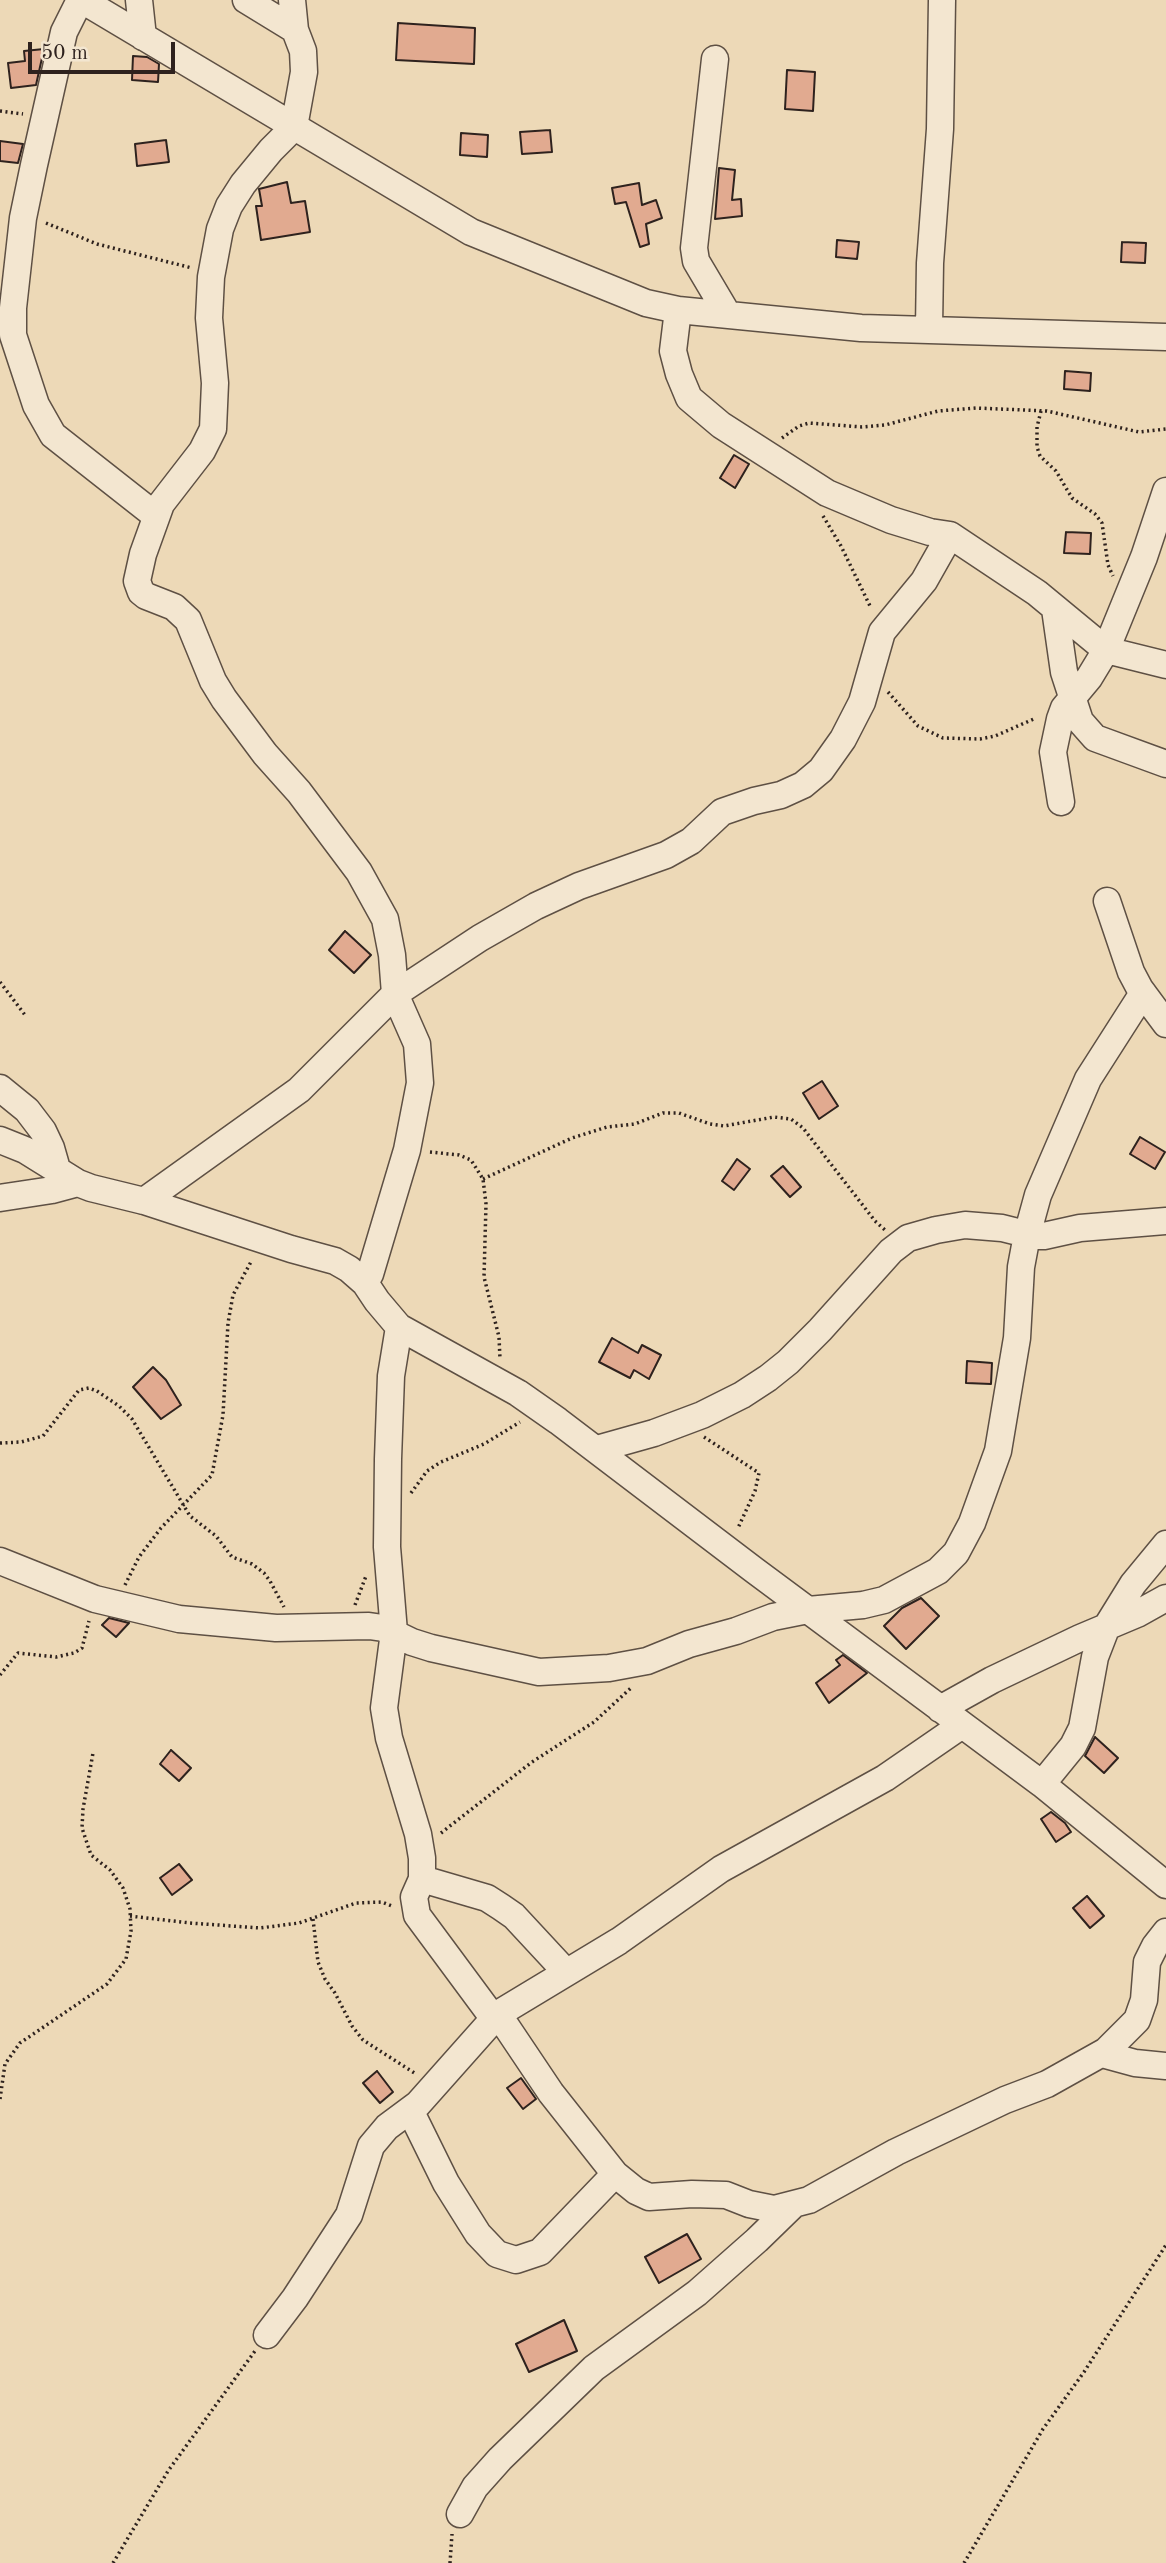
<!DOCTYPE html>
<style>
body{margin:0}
#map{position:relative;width:1166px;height:2563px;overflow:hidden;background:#edd9b7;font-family:"Old Standard TT",serif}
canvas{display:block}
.scale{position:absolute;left:28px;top:42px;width:147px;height:32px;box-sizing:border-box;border:4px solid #2e221e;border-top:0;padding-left:9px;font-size:21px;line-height:24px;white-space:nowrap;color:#2e221e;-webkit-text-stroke:5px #f3e6d0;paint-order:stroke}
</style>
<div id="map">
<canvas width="1166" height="2563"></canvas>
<div class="scale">50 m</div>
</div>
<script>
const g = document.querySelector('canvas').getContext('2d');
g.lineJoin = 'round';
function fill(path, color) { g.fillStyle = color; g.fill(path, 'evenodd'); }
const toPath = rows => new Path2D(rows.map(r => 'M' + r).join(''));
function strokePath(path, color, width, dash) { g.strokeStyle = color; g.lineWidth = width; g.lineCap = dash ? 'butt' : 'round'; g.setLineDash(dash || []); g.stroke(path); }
const building = toPath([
 [398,23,475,28,474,64,396,60,398,23],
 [44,49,36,85,11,88,8,63,25,61,24,51,44,49],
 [133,56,147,57,159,64,158,82,132,80,133,56],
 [787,70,815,72,813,111,785,109,787,70],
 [550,130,552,152,522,154,520,132,550,130],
 [461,133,488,135,487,157,460,155,461,133],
 [166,140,169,162,137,166,135,144,166,140],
 [0,141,23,144,18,163,0,161,0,141],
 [719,168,735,170,732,200,741,199,742,216,715,219,719,168],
 [287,182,291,203,305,201,310,232,261,240,256,206,262,206,259,189,287,182],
 [639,183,642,205,656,200,662,218,646,224,649,244,640,247,626,202,615,204,612,188,639,183],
 [837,240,859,242,857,259,836,257,837,240],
 [1122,242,1146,243,1145,263,1121,262,1122,242],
 [1065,371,1091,373,1090,391,1064,389,1065,371],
 [734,455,749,464,735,488,720,478,734,455],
 [1066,532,1091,533,1090,554,1064,553,1066,532],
 [345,931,371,955,354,973,329,950,345,931],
 [822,1081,838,1106,819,1119,803,1093,822,1081],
 [1140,1137,1165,1152,1155,1169,1130,1154,1140,1137],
 [737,1159,750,1169,734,1190,722,1181,737,1159],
 [783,1166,801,1187,790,1197,771,1176,783,1166],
 [612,1338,638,1353,642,1345,661,1355,649,1379,634,1370,630,1378,599,1362,612,1338],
 [967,1361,992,1363,991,1384,966,1383,967,1361],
 [153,1367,166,1380,181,1405,161,1419,133,1387,153,1367],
 [921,1598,939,1616,906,1649,884,1626,902,1608,921,1598],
 [109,1618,129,1623,116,1637,102,1625,109,1618],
 [843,1655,867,1673,829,1703,816,1683,840,1665,836,1660,843,1655],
 [1095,1737,1118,1758,1104,1773,1085,1756,1095,1737],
 [171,1750,191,1768,179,1781,160,1764,171,1750],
 [1051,1812,1065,1823,1071,1832,1056,1842,1041,1819,1051,1812],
 [179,1864,192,1880,172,1895,160,1878,179,1864],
 [1087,1896,1104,1916,1090,1928,1073,1908,1087,1896],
 [377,2071,393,2092,380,2103,363,2083,377,2071],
 [521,2078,536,2099,523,2109,507,2088,521,2078],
 [687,2234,701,2259,659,2283,645,2257,687,2234],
 [564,2320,577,2351,529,2372,516,2344,564,2320]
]);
fill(building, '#e1aa90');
strokePath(building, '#2e221e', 2);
const minor = toPath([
 [80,0,64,32,34,165,23,218,13,308,13,335,36,405,53,435,156,516],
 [82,0,471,232,646,303,678,310,861,328,1166,337],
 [139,0,143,37],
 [246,0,295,30],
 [292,0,295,30,303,51,304,72,294,127,271,150,243,184,229,206,220,229,211,277,209,318,215,383,213,429,202,451,161,504,143,554,137,581,141,592,146,596,174,607,188,620,213,681,224,699,265,754,299,792,359,872,385,919,392,955,395,994,417,1044,420,1083,407,1150,370,1274,365,1283],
 [715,59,694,248,696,261,728,315],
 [678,310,673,351,679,374,689,398,721,425,827,493,891,520,930,532,950,535,1037,593,1106,650,1166,665],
 [929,328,930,263,940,129,942,0],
 [1055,609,1064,672,1080,721,1095,738,1166,764],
 [1061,802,1053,752,1060,719,1064,708,1089,678,1106,650,1144,557,1166,491],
 [1107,901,1131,972,1140,989,1166,1024],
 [0,1088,27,1110,43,1131,51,1148,57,1169],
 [0,1140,25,1150,78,1183,91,1188,144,1201,291,1249,335,1261,349,1269,365,1283,377,1301,399,1327,518,1393,558,1421,754,1570,1042,1784,1166,1885],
 [0,1198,52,1190,78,1183],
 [144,1201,299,1090,395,994,480,938,536,906,579,886,666,855,691,841,722,812,754,801,781,795,803,785,821,770,843,739,862,702,882,632,924,581,950,535],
 [399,1327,391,1376,388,1459,387,1547,394,1632,384,1708,389,1738,418,1834,422,1858,422,1879,414,1897,417,1915,494,2019],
 [597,1449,654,1433,702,1415,742,1395,768,1378,788,1362,820,1330,891,1251,908,1238,936,1230,965,1225,1002,1228,1034,1236,1044,1236,1080,1228,1166,1221],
 [0,1561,95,1599,179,1619,276,1628,369,1626,383,1628,412,1642,431,1648,539,1672,609,1668,647,1661,689,1644,736,1631,773,1617,808,1610,863,1605,884,1600,938,1571,956,1553,972,1523,998,1451,1017,1338,1021,1267,1027,1235,1038,1195,1088,1079,1143,993],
 [940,1709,992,1680,1080,1638,1137,1614,1166,1598],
 [1042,1784,1073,1746,1082,1728,1095,1657,1107,1626,1133,1584,1166,1544],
 [422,1879,487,1898,501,1907,514,1916,566,1972],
 [498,2014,551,2093,615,2174,636,2191,649,2197,692,2194,726,2195,749,2204,774,2209,809,2200,896,2152,1005,2100,1047,2084,1106,2051,1137,2020,1144,2000,1147,1962,1155,1946,1166,1932],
 [1102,2054,1135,2063,1166,2066],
 [410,2110,446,2183,478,2234,497,2254,516,2260,540,2252,615,2174],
 [267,2335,295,2298,349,2215,371,2146,387,2127,418,2104,498,2014,619,1941,721,1869,885,1778,962,1725],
 [460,2514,475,2487,500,2459,594,2368,697,2293,757,2240,793,2205]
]);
strokePath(minor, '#5e5044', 29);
strokePath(toPath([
 [0,111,23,114],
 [46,223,97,244,192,268],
 [1041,411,1037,427,1037,447,1040,456,1056,471,1072,498,1095,514,1102,523,1108,565,1113,576],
 [782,438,799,426,809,423,862,427,885,425,938,411,976,408,1047,411,1139,432,1166,429],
 [823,516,841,546,871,608],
 [888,692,918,726,943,738,980,739,995,736,1036,718],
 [0,982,25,1015],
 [430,1152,459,1155,471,1160,483,1179,486,1204,484,1277,499,1337,500,1359],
 [483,1179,572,1138,607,1127,635,1124,663,1113,679,1113,710,1124,724,1126,774,1117,791,1119,803,1128,875,1221,885,1230],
 [704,1437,759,1473,755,1491,738,1528],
 [0,1443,21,1442,43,1436,79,1390,89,1388,97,1391,119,1406,132,1419,190,1516,216,1536,232,1557,252,1564,264,1573,270,1581,284,1607],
 [411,1493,427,1471,441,1462,484,1444,520,1422],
 [125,1585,139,1557,161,1528,212,1475,223,1415,228,1323,233,1295,252,1260],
 [355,1605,366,1576],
 [0,1675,18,1653,56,1657,74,1653,82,1648,89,1621],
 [441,1833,532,1762,594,1722,632,1687],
 [130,1916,190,1923,260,1928,299,1923,356,1903,382,1902,392,1906],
 [313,1919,318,1962,325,1979,335,1993,352,2026,363,2040,416,2074],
 [0,2099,5,2064,20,2043,107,1984,126,1959,131,1931,130,1909,123,1888,110,1870,91,1855,82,1828,83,1809,93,1753],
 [113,2563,168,2471,255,2351],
 [450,2563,452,2534],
 [964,2563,1043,2429,1084,2372,1166,2245]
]), '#2e221e', 3.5, [2, 3.5]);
strokePath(minor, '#f3e6d0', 26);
</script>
